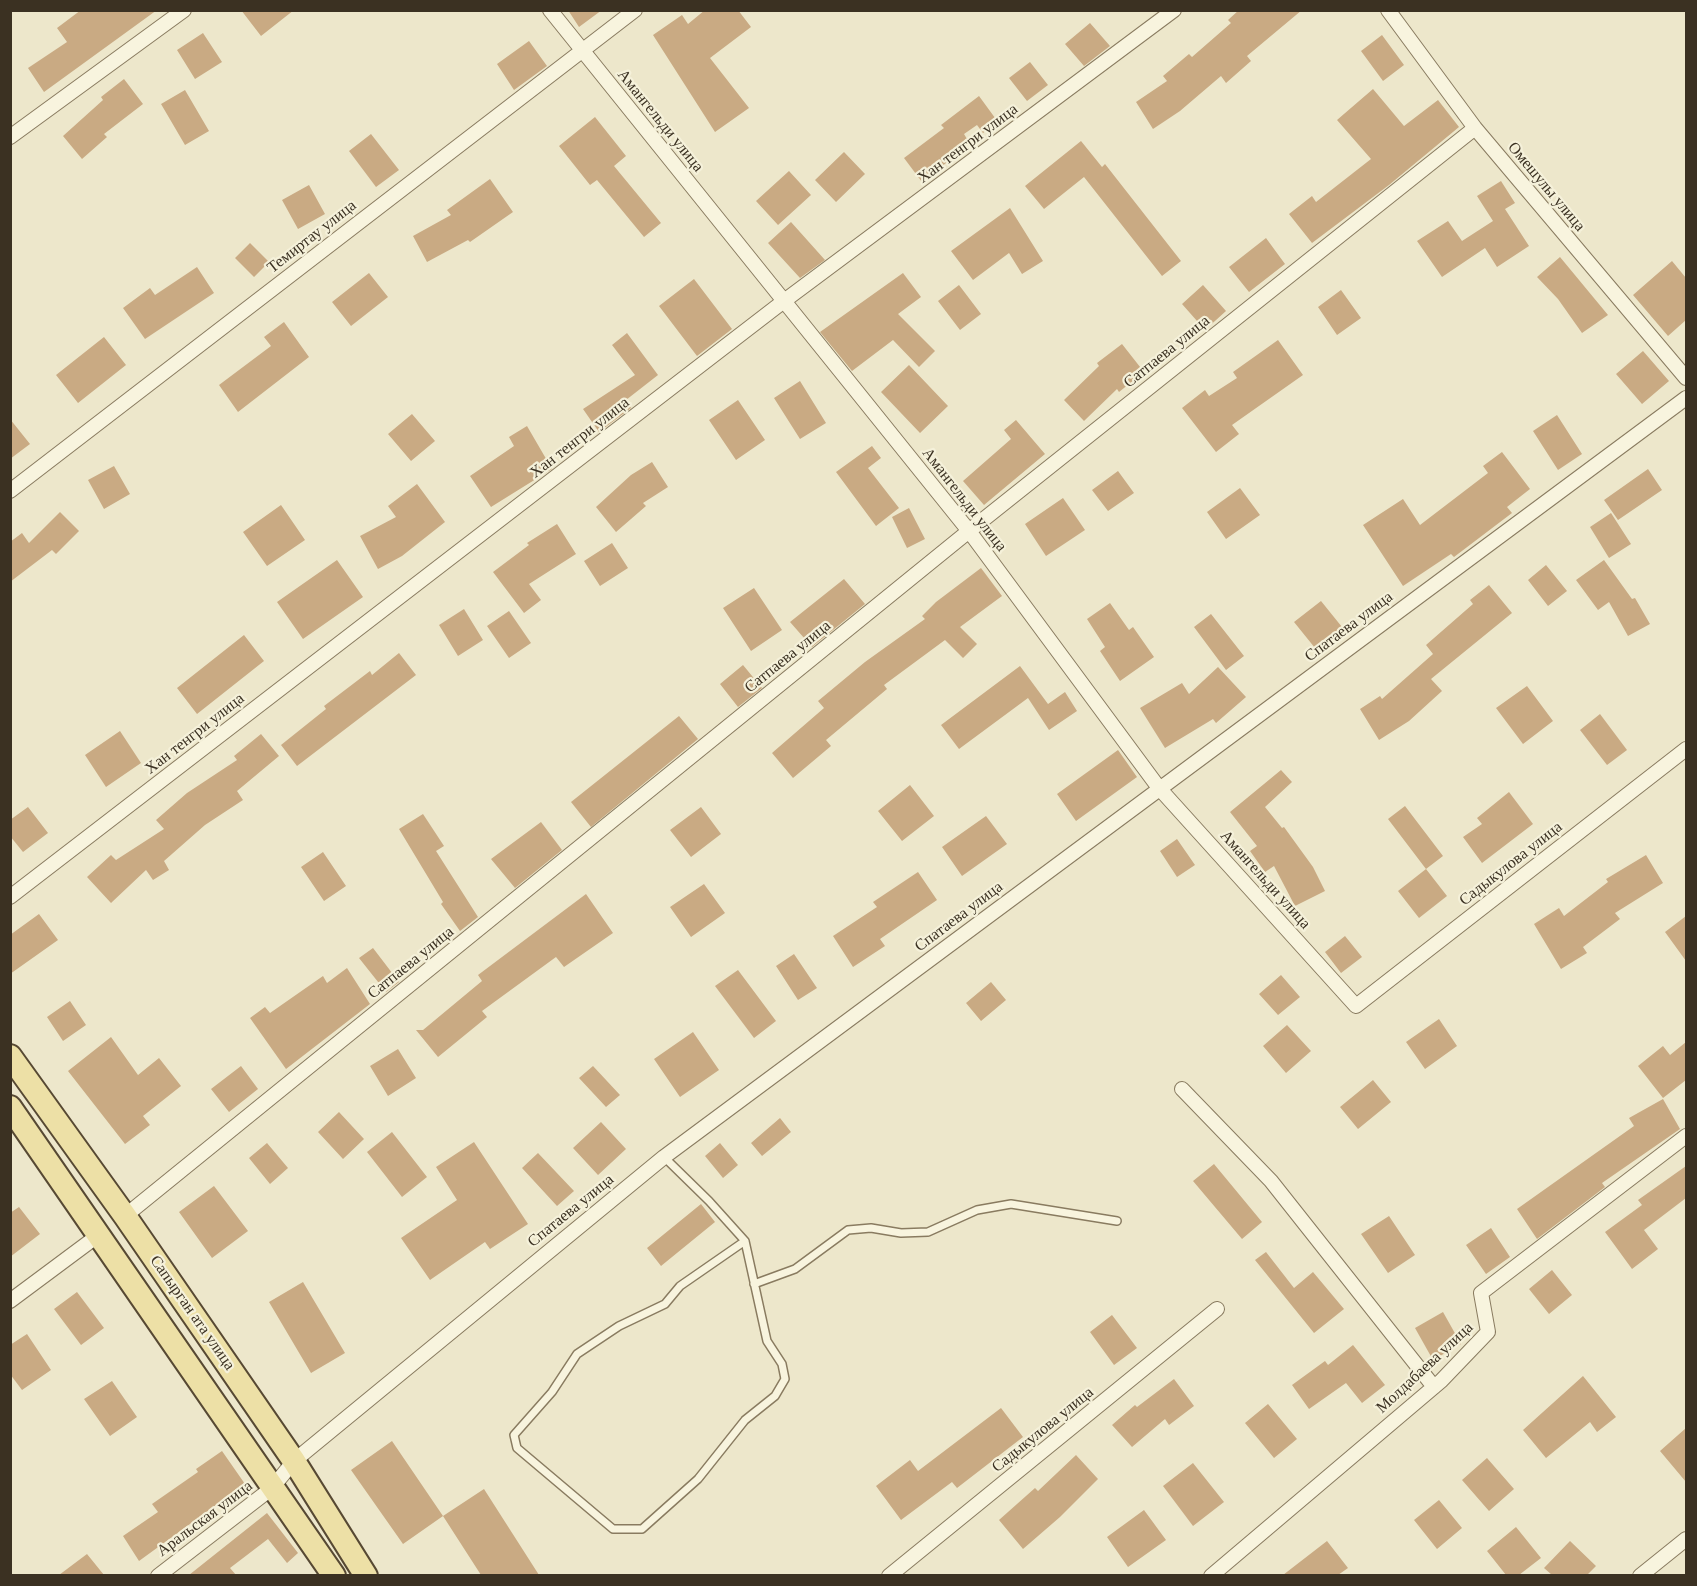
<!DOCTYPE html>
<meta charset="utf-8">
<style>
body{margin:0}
#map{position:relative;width:1697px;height:1586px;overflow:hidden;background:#ede7cb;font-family:Georgia,serif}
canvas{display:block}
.frame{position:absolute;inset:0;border:12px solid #3b3122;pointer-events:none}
</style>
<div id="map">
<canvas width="1697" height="1586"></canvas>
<div class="frame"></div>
</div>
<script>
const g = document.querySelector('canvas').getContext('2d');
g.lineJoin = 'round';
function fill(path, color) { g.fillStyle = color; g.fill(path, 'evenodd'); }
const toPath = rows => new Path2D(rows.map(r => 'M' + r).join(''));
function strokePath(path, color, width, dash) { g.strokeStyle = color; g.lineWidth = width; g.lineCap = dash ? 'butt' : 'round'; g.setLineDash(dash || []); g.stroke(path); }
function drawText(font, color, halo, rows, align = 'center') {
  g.font = font + ' Georgia,serif'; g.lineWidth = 4.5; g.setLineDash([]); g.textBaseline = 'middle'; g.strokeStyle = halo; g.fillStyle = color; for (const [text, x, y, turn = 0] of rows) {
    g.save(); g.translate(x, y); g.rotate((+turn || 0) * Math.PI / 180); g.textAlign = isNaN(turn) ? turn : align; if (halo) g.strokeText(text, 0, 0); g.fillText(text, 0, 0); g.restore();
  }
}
fill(toPath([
 [81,10,157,10,44,92,28,68,67,42,57,28],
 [241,10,294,10,261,36],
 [568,10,602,10,579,27],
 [705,10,738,10,751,27,710,58,749,108,715,132,653,35,682,15,688,24],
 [1239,10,1302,10,1247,56,1251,61,1226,83,1221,76,1180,111,1153,129,1136,102,1167,81,1163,76,1189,54,1192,57,1231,23,1228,20],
 [1090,23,1110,46,1084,66,1065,44],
 [203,33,222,62,195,79,177,50],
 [1382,35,1404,65,1383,81,1361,51],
 [529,41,547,66,514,90,497,64],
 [1030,62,1048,85,1027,101,1009,78],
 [124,79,143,104,104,134,107,137,82,159,63,136,103,100,101,97],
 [1373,89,1404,126,1438,100,1459,127,1389,185,1312,243,1289,214,1312,196,1316,202,1371,159,1337,120],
 [185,90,209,131,185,145,161,104],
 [979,96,998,122,983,133,977,125,964,134,970,144,922,182,904,158,944,128,941,125],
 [595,117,626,156,614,166,661,223,644,237,597,180,590,185,559,146],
 [371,134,399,170,376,187,349,151],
 [1081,141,1102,167,1105,164,1181,261,1162,276,1084,177,1044,209,1025,186],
 [844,152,865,174,836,202,815,180],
 [789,171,811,195,778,225,756,201],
 [490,179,513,212,470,242,468,240,427,262,413,236,451,215,447,210],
 [1501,181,1515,203,1505,209,1529,246,1497,267,1485,248,1442,277,1417,241,1448,221,1462,241,1493,221,1477,196],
 [309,185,325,214,298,229,282,200],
 [1010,208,1043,261,1022,274,1009,253,973,280,951,251],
 [791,222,825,260,800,278,768,243],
 [1266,238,1285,264,1249,292,1229,267],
 [250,243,269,262,254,277,235,258],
 [1560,257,1608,315,1582,333,1558,299,1537,277],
 [1672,261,1686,278,1686,320,1668,336,1633,295],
 [197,267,214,293,145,339,123,308,150,288,155,295],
 [369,273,388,297,351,326,332,302],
 [903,273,921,297,898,314,935,351,919,367,893,340,852,371,820,332],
 [694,279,732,329,697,356,659,306],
 [959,285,981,314,960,330,938,301],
 [1203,285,1226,311,1205,330,1182,304],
 [1341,290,1361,318,1337,335,1318,307],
 [284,322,309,357,238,412,219,385,271,346,264,337],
 [627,333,658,375,626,400,631,408,599,432,583,409,635,375,612,345],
 [104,337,126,365,78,403,56,375],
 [1278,340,1303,375,1232,425,1239,434,1216,452,1182,408,1205,390,1209,396,1237,378,1233,372],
 [1122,344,1144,372,1119,392,1117,389,1084,421,1064,400,1099,366,1097,363],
 [1643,351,1669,381,1642,404,1616,374],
 [909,365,948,406,920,433,881,392],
 [800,381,826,423,800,439,774,398],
 [738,400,765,440,736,460,709,420],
 [412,414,435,441,411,461,388,434],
 [1557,415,1582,454,1558,470,1533,431],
 [10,419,30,444,10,459],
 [1016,420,1045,454,984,505,963,481,1011,439,1004,430],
 [527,426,552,469,491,507,470,476,514,446,509,437],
 [872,446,881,458,868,468,899,508,876,526,836,472],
 [1502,452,1530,489,1507,507,1512,513,1454,557,1451,554,1403,586,1363,525,1403,499,1420,525,1488,473,1483,466],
 [652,462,668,487,643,503,646,506,616,532,596,507,631,475],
 [114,466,130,494,104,509,88,480],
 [1648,469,1662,490,1618,520,1604,500],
 [1118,471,1134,493,1108,511,1092,490],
 [417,484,445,522,402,556,378,569,360,536,396,517,388,506],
 [1240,488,1260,515,1226,539,1207,512],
 [1063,498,1085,530,1046,556,1025,524],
 [281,505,305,540,267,566,243,532],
 [909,508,925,539,907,548,892,517],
 [60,512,79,531,56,554,52,550,10,582,10,542,22,533,29,543],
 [1611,513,1631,544,1609,558,1590,527],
 [557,524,576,554,529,584,541,600,524,613,493,572,529,545,527,543],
 [612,543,628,568,600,586,584,561],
 [337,560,363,597,303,639,277,602],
 [1604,560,1632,599,1635,598,1650,624,1628,636,1609,602,1598,610,1576,580],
 [1546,565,1567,591,1548,606,1528,580],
 [981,568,1002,596,960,627,977,644,963,658,945,640,884,685,887,689,826,740,831,746,793,778,772,753,824,708,818,701,865,662,925,619,922,616,936,602],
 [844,579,865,604,812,647,790,622],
 [1489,585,1512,613,1431,679,1442,691,1409,721,1379,740,1360,709,1380,696,1382,699,1433,654,1426,645,1473,604,1470,600],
 [754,588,782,630,751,651,723,608],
 [1321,601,1342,627,1315,648,1294,622],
 [1110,603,1129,630,1133,627,1154,657,1120,681,1100,651,1105,647,1087,619],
 [464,609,483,640,458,656,439,625],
 [509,611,531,643,509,658,487,626],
 [1211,614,1244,656,1226,670,1194,627],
 [244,635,264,661,197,714,177,688],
 [399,653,416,675,297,766,281,745,326,709,324,706,370,671,372,675],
 [743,665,762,688,738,707,720,684],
 [1020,666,1048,704,1065,692,1077,711,1049,730,1028,698,959,749,941,725],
 [1218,667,1246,697,1216,723,1213,719,1165,748,1140,708,1182,683,1189,694],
 [1527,686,1553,721,1523,744,1496,708],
 [1600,714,1627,750,1607,765,1580,730],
 [679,716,698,739,591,827,571,802],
 [120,731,141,763,106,787,85,755],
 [261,734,279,756,237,791,243,800,205,825,164,861,169,870,153,880,146,870,111,903,87,877,111,855,116,860,164,829,156,820,187,793,237,760,234,756],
 [1118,750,1137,777,1076,821,1057,794],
 [1281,770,1292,782,1265,807,1282,828,1284,827,1313,867,1325,891,1295,906,1274,866,1265,872,1250,851,1257,846,1230,812],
 [910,785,934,816,902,841,878,811],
 [1509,792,1533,824,1482,863,1463,837,1482,824,1477,818],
 [1405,806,1443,856,1426,869,1388,819],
 [28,807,48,833,23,852,10,836,10,820],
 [701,807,721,834,691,857,670,830],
 [423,814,444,846,436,851,478,917,460,931,441,904,443,902,399,829],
 [986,816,1007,844,962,876,942,847],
 [541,822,562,850,515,888,491,859],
 [1177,839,1195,865,1177,877,1160,851],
 [323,852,346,886,324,901,301,867],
 [1646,855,1663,883,1615,913,1620,919,1583,947,1587,953,1561,969,1534,924,1559,908,1564,916,1608,882,1606,879],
 [1426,869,1447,896,1419,918,1398,891],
 [918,872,937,900,880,939,885,946,853,967,833,936,877,907,873,902],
 [704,884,725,913,691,937,670,907],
 [586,894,613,933,564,967,556,957,482,1011,487,1017,438,1057,416,1030,423,1030,482,981,478,975],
 [39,914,58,940,10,974,10,935],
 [1686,916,1686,961,1665,932],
 [1345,936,1362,957,1341,973,1325,952],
 [373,948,399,982,386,992,359,958],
 [794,954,817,988,798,1000,776,966],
 [347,968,370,1004,286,1069,250,1018,265,1007,270,1013,323,976,327,983],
 [738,970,776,1021,754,1038,715,986],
 [1281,975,1300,997,1278,1015,1259,994],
 [991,982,1006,1000,981,1021,966,1003],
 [70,1001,86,1025,63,1041,47,1017],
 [1439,1019,1457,1046,1425,1069,1406,1042],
 [1287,1025,1311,1051,1286,1073,1263,1046],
 [693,1032,719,1070,680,1097,654,1059],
 [111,1037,138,1075,159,1058,181,1086,143,1116,150,1125,125,1144,68,1071],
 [1686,1042,1686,1080,1663,1098,1638,1066,1663,1046,1670,1055],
 [398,1049,416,1078,388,1096,370,1066],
 [241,1066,258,1089,229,1112,211,1089],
 [593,1066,620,1095,606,1107,579,1078],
 [1373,1080,1391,1102,1358,1129,1340,1107],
 [1663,1099,1680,1129,1602,1183,1605,1187,1537,1239,1517,1209,1634,1126,1629,1118],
 [339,1112,364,1139,343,1159,318,1132],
 [780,1118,791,1132,762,1156,751,1143],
 [601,1122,626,1149,598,1175,573,1148],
 [392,1132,427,1177,402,1197,367,1152],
 [474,1142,528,1224,490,1249,485,1242,430,1280,401,1238,457,1200,436,1167],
 [267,1143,288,1168,270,1184,249,1158],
 [720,1143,738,1165,723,1178,705,1156],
 [538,1153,574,1191,557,1206,522,1168],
 [1214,1164,1262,1222,1242,1239,1193,1181],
 [1686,1166,1686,1198,1644,1230,1658,1249,1632,1269,1605,1232,1642,1205,1638,1200],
 [214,1186,248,1231,212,1258,179,1212],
 [701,1204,715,1222,661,1266,647,1248],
 [19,1207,40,1234,10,1257,10,1213],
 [1389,1216,1415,1255,1388,1273,1361,1234],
 [1491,1228,1510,1257,1486,1274,1466,1245],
 [1266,1252,1294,1288,1313,1272,1344,1309,1314,1333,1255,1260],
 [1552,1270,1572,1295,1549,1314,1529,1289],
 [303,1282,345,1353,311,1373,269,1302],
 [77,1292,104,1328,81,1345,54,1309],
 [1443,1312,1461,1344,1433,1360,1415,1328],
 [1112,1315,1137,1348,1114,1365,1090,1332],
 [27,1334,51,1370,22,1390,10,1374,10,1345],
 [1353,1345,1385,1385,1362,1403,1346,1383,1309,1409,1292,1385,1325,1361,1328,1365],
 [1583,1376,1616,1417,1597,1432,1590,1422,1546,1458,1523,1430],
 [1174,1379,1194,1406,1169,1425,1165,1419,1132,1447,1112,1425,1135,1405,1137,1407],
 [112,1381,137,1417,110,1436,84,1399],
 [1268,1404,1297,1439,1274,1458,1245,1423],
 [1001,1408,1023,1437,957,1488,952,1482,901,1520,876,1486,910,1460,918,1471],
 [1686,1428,1686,1482,1660,1451],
 [392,1441,443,1516,403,1544,351,1470],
 [222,1451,245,1484,139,1561,123,1536,158,1512,152,1504,198,1472,196,1469],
 [1076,1455,1098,1479,1060,1517,1023,1549,999,1520,1035,1488,1038,1491],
 [1487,1458,1514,1489,1489,1511,1462,1480],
 [1193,1463,1224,1502,1193,1526,1163,1486],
 [484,1489,539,1575,481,1575,443,1516],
 [1439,1500,1462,1528,1437,1549,1414,1520],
 [1144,1510,1166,1540,1128,1567,1107,1537],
 [267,1513,298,1553,287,1563,268,1539,230,1568,236,1575,189,1575],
 [1516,1527,1541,1558,1519,1575,1506,1575,1487,1551],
 [1327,1541,1348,1568,1338,1575,1283,1575],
 [1570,1541,1596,1566,1587,1575,1552,1575,1544,1568],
 [87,1554,104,1575,59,1575]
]), '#c9aa83');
const lane = toPath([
 [664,1157,709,1201,745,1241,767,1341,782,1364,785,1379,775,1396,745,1420,698,1479,642,1529,613,1529,517,1448,514,1435,552,1392,577,1354,619,1326,665,1304,680,1286,745,1241],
 [754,1284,795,1269,848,1230,871,1228,901,1233,928,1232,977,1210,1011,1204,1117,1221]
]);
const street = toPath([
 [550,10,969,531,1159,788,1356,1006,1686,749],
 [1388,10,1475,128,1686,378],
 [10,137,184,10],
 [10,491,635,10],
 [10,897,784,301,1174,10],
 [1182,1089,1271,1181,1434,1387],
 [125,1216,969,531,1475,128],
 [10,1301,100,1234],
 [158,1576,272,1488,294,1461,664,1157,1686,398],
 [889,1576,1217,1309],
 [1211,1576,1441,1381,1488,1332,1481,1293,1686,1136],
 [1640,1576,1686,1539]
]);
const primary = toPath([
 [10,1056,125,1216,294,1461,366,1576],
 [10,1107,334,1576]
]);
strokePath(lane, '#897b60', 10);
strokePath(street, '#897b60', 16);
strokePath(primary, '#574933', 26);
strokePath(lane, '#f8f4de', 7);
strokePath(street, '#f8f4de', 14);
strokePath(primary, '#ede0a6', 22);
drawText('16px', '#3b3122', '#f5f1da', [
 ["Амангельди улица",660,121,51],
 ["Хан тенгри улица",968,144,-37],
 ["Омешулы улица",1546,187,50],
 ["Темиртау улица",312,237,-38],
 ["Сатпаева улица",1167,352,-39],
 ["Хан тенгри улица",580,438,-38],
 ["Амангельди улица",964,500,52],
 ["Спатаева улица",1349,627,-37],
 ["Сатпаева улица",788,657,-39],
 ["Хан тенгри улица",195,734,-38],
 ["Садыкулова улица",1511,864,-38],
 ["Амангельди улица",1265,880,48],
 ["Спатаева улица",959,917,-37],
 ["Сатпаева улица",411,963,-39],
 ["Спатаева улица",571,1211,-39],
 ["Сапырган ата улица",192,1313,55],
 ["Молдабаева улица",1425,1368,-43],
 ["Садыкулова улица",1043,1430,-39],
 ["Аральская улица",205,1519,-37]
]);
</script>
